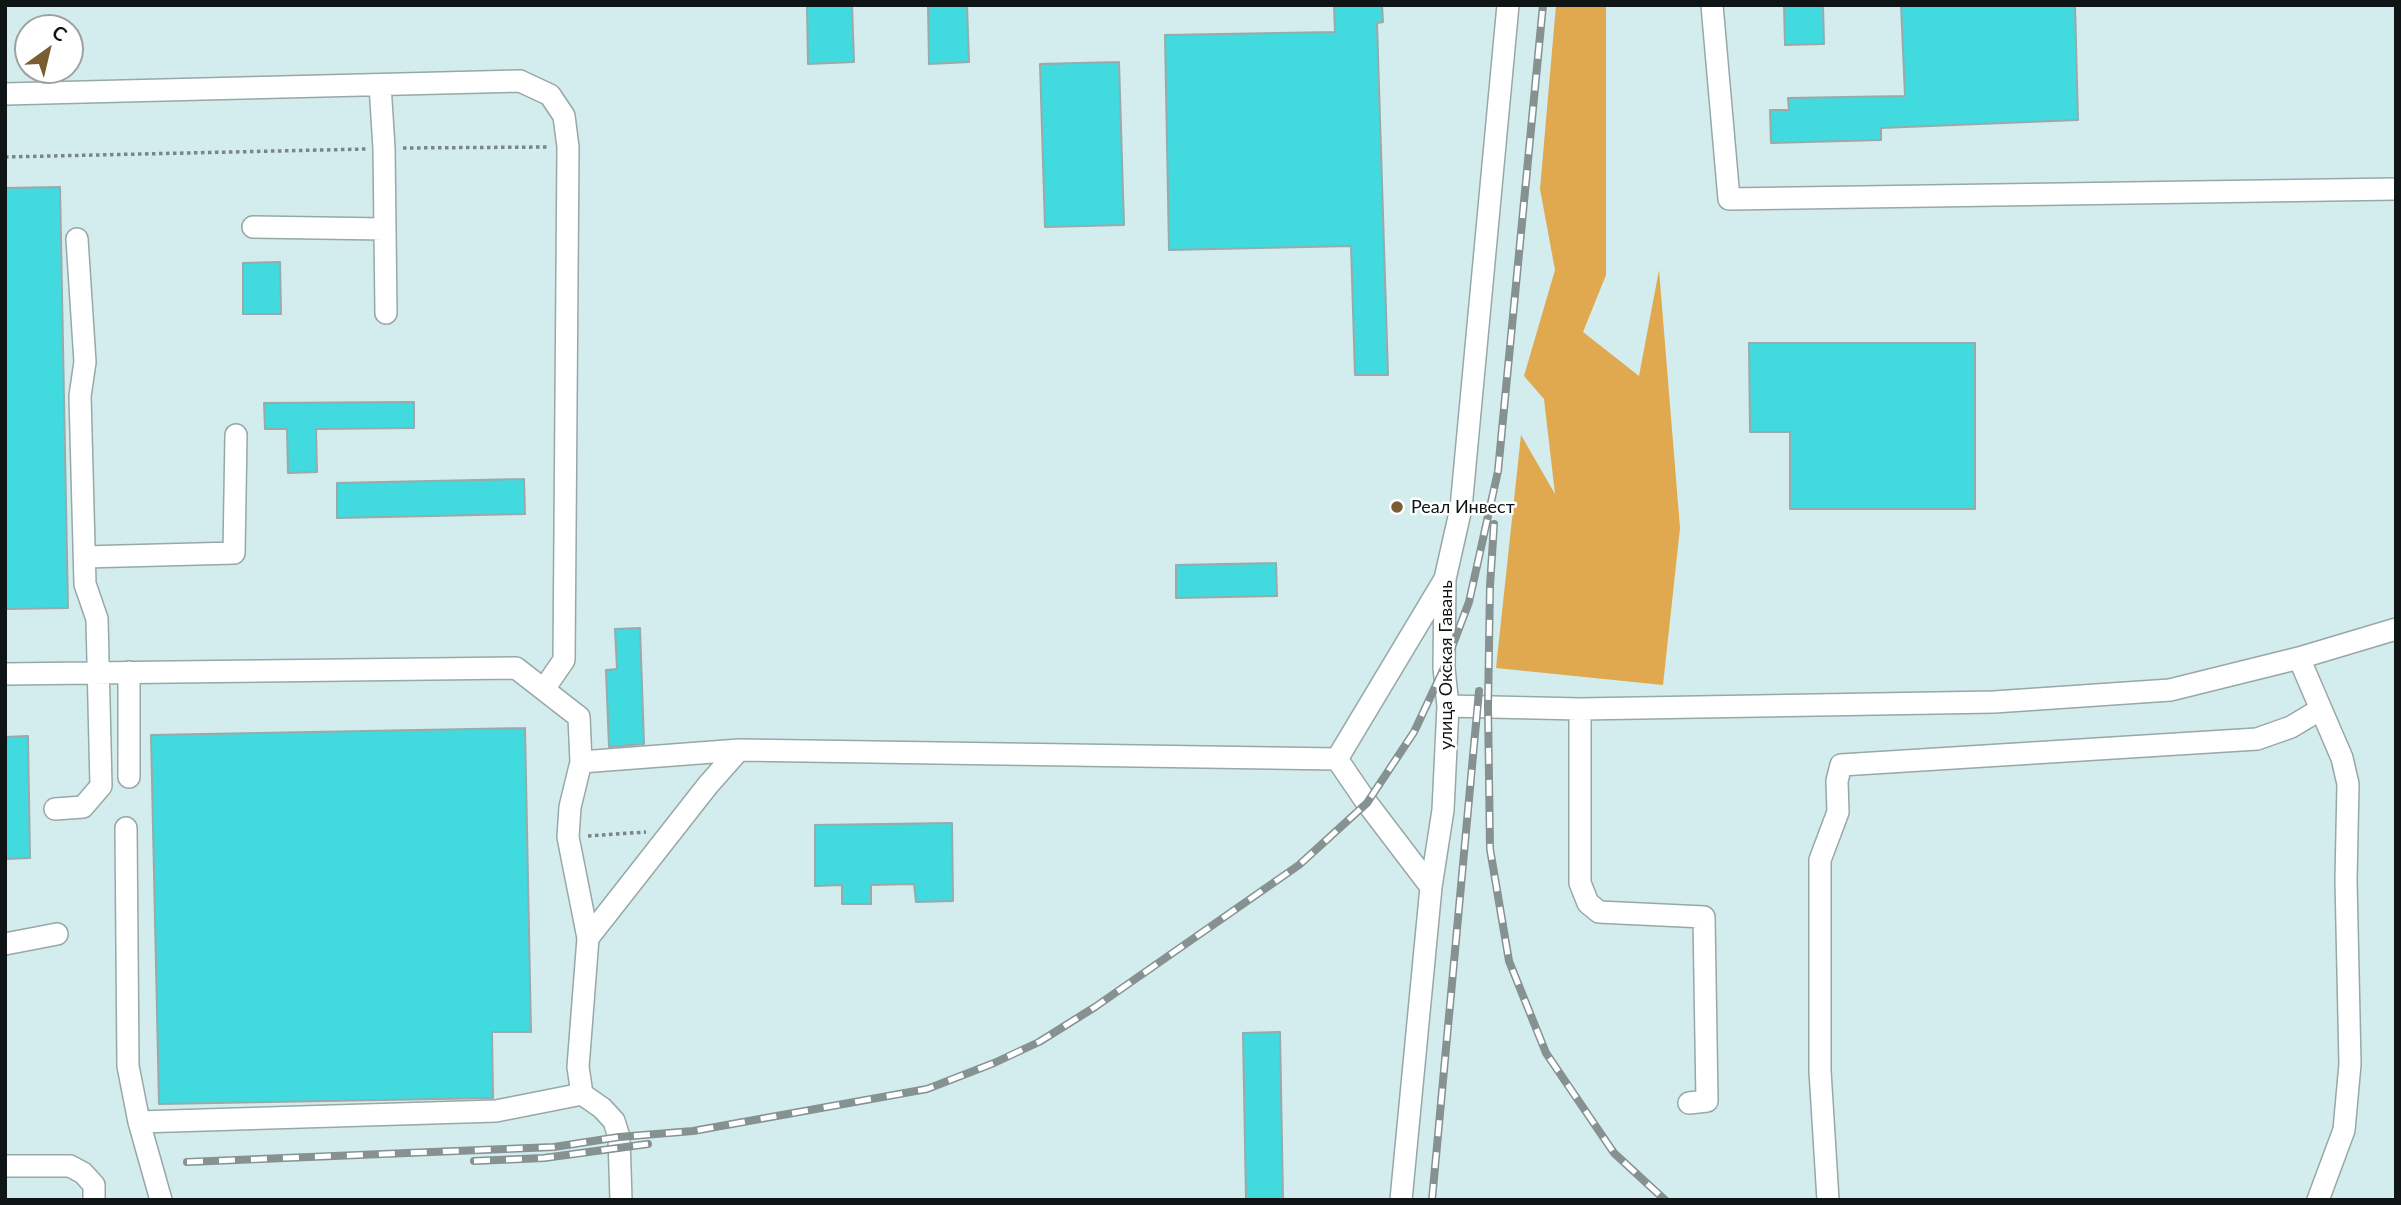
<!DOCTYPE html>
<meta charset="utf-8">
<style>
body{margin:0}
#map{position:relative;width:2401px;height:1205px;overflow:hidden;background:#e9f9f9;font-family:Lato,sans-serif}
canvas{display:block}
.frame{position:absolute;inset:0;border:7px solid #0f1515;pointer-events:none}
.north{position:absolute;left:14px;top:14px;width:70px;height:70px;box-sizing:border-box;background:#fff;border:2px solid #9fa1a1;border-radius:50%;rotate:34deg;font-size:19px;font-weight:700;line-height:28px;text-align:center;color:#0f1515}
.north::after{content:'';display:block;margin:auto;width:24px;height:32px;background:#7a5e31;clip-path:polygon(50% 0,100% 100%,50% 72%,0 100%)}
</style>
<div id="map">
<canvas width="2401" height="1205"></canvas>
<div class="frame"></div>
<div class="north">С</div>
</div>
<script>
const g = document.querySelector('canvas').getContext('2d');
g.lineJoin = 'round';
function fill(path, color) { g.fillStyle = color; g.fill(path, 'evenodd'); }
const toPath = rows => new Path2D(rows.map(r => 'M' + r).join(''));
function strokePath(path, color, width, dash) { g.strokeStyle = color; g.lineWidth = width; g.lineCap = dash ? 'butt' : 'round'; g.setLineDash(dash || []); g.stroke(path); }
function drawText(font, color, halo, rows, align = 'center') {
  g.font = font + ' Lato,sans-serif'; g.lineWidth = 5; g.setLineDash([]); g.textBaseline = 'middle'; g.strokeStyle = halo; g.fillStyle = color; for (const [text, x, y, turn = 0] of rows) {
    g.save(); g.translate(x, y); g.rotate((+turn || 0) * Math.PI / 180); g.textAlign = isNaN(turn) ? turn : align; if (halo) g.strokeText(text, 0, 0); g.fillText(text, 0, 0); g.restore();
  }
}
fill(toPath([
 [5,5,2396,5,2396,1200,5,1200],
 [28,28,70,28,70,70,28,70]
]), '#d3eced');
fill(toPath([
 [1556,5,1606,5,1606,275,1583,332,1639,376,1659,270,1680,528,1663,685,1496,668,1521,435,1555,494,1544,399,1524,376,1555,270,1540,189]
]), '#e0a84f');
const building = toPath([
 [807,5,852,5,854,62,808,64,807,5],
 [928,5,967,5,969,62,929,64,928,5],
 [1334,5,1382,5,1383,22,1377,23,1388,375,1355,375,1351,246,1169,250,1165,35,1335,32,1334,5],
 [1784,5,1823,5,1824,44,1785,45,1784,5],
 [1901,5,2075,5,2078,120,1881,128,1881,140,1771,143,1770,110,1789,110,1788,98,1905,96,1901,5],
 [1119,62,1124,225,1045,227,1040,64,1119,62],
 [60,187,68,608,5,609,5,188,60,187],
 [280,262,281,314,243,314,243,263,280,262],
 [1749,343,1975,343,1975,509,1790,509,1790,432,1750,432,1749,343],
 [414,402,414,428,316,429,317,472,288,473,287,429,265,429,264,403,414,402],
 [524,479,525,514,337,518,337,483,524,479],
 [1276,563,1277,596,1176,598,1176,565,1276,563],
 [640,628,644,744,609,747,606,670,617,669,615,629,640,628],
 [525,728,531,1032,492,1032,493,1098,159,1104,151,735,525,728],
 [28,736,30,858,5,859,5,737,28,736],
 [952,823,953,901,916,902,914,884,871,885,871,904,842,904,842,885,815,886,815,825,952,823],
 [1280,1032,1283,1200,1246,1200,1243,1033,1280,1032]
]);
fill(building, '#41dbdf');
strokePath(building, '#9aa9a9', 2);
const minor = toPath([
 [1712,5,1729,199,2396,189],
 [380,85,384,148,386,313],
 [5,94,520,81,550,95,564,116,568,147,564,660,544,689],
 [253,227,385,229],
 [85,557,234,553,236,435],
 [2299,658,2342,758,2348,784,2346,880,2350,1064,2344,1130,2318,1200],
 [129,672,129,777],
 [5,674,516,668,579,717,581,762,739,750,1337,759,1445,579],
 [1448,706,1580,709,1994,702,2170,690,2299,658,2396,629],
 [1580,709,1580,883,1588,903,1599,912,1704,917,1707,1101,1689,1103],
 [1337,759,1367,803,1431,887],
 [581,762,570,807,568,837,588,938],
 [55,809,83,807,101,786,97,619,85,584,80,396,85,362,77,239],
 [126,828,128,1066,139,1122,161,1200],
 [5,944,57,934],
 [139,1122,496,1111,582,1094],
 [5,1166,70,1166,83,1173,94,1185,94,1200],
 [621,1200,619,1137,614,1121,602,1108,582,1094,578,1067,588,938,708,785,739,750],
 [1401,1200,1431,887,1443,810,1448,706,1444,668,1445,579,1461,508,1508,5],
 [1828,1200,1820,1071,1820,860,1838,812,1837,781,1841,765,2257,739,2291,727,2321,709]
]);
strokePath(minor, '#98a7a7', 24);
strokePath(toPath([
 [403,148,549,147],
 [5,157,367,149],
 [588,836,646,832]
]), '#7a8585', 3.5, [3.5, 3.5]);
strokePath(minor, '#fff', 21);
const rail = toPath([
 [1494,524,1490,586,1488,707,1490,849,1509,961,1546,1053,1614,1153,1665,1200],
 [474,1161,544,1158,648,1144],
 [187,1162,554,1147,619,1137,693,1131,927,1089,994,1063,1039,1042,1095,1007,1299,865,1367,803,1414,732,1444,668,1469,602,1498,471,1543,5],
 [1432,1200,1479,691]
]);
strokePath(rail, '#869191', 8);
strokePath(rail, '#fff', 5, [16]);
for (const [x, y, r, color] of [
 [1397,507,7,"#7a5e31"]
]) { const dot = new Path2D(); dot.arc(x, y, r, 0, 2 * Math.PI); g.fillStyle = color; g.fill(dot); strokePath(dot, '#fff', 2.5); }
drawText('18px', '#0f1515', '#fff', [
 ["Реал Инвест",1411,507]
], 'left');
drawText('18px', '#0f1515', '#fff', [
 ["улица Окская Гавань",1446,665,-90]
]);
</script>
